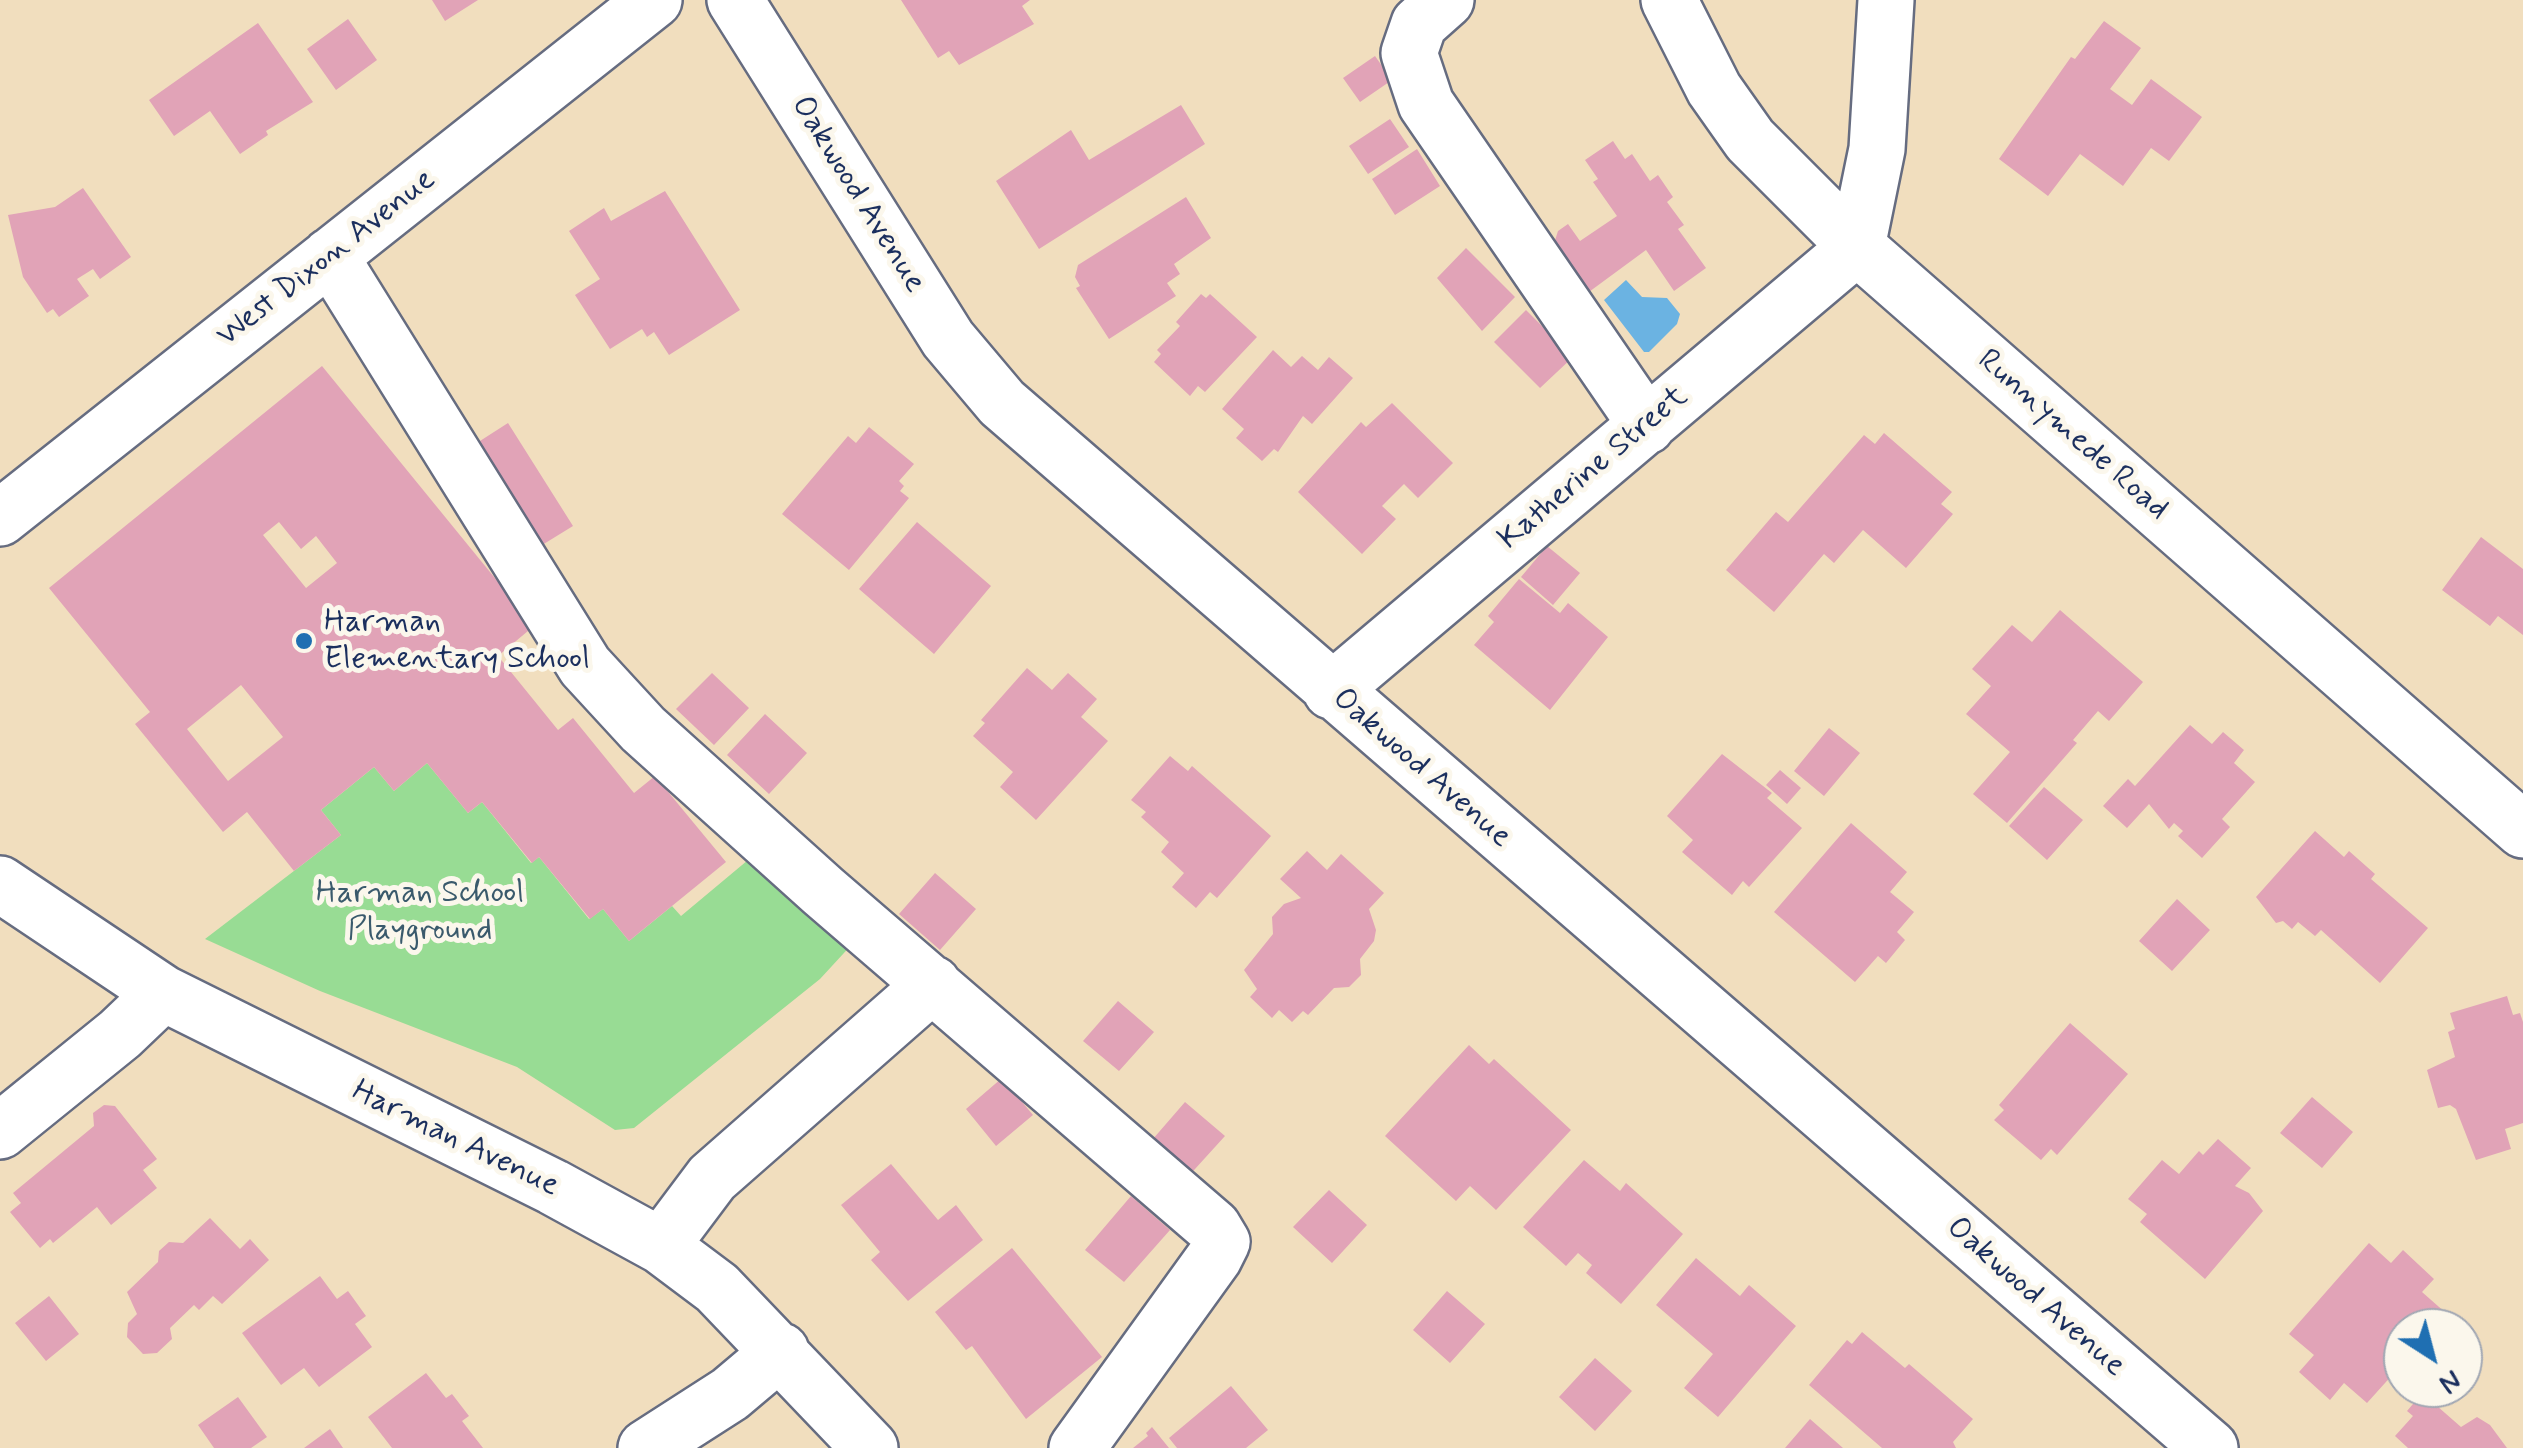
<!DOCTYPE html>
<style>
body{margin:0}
#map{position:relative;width:2523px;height:1448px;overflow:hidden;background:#f1debe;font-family:Mynerve,sans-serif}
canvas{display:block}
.north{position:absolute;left:2383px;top:1308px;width:100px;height:100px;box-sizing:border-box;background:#fbf7ec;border:2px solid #a1a7b3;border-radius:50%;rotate:144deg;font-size:28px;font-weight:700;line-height:40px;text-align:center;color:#1b2f5e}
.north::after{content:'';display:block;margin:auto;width:35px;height:45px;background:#1f6fb2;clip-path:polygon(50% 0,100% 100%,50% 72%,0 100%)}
</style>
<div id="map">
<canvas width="2523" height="1448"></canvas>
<div class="north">N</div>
</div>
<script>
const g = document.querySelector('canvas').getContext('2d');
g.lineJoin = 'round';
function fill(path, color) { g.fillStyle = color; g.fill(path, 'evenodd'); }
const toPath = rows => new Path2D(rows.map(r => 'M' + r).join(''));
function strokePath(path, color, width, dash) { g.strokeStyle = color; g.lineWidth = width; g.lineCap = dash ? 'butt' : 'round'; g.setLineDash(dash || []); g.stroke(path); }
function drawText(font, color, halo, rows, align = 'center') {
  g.font = font + ' Mynerve,sans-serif'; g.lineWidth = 10; g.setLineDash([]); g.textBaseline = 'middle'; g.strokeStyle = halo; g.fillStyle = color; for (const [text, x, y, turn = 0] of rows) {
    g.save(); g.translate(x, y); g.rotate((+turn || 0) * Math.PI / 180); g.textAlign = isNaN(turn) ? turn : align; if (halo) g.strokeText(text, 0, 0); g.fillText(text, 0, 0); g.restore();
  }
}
fill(toPath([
 [427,763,468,813,482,802,531,863,539,857,589,919,603,909,629,941,672,906,681,916,754,855,855,941,820,979,634,1128,615,1130,517,1067,320,991,205,939,341,835,321,810,374,767,394,791]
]), '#98dc94');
fill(toPath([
 [1626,280,1642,297,1667,298,1680,314,1677,324,1649,352,1644,352,1604,300]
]), '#6bb3e2');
fill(toPath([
 [432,0,478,0,445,21],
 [901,0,1030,0,1022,6,1034,24,959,65,949,51,938,58],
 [348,19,377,60,336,90,307,49],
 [2104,21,2141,48,2110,89,2132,105,2151,79,2202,117,2169,161,2151,148,2123,186,2080,154,2048,196,1999,159,2071,57,2075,59],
 [258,23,313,102,266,131,268,135,240,154,210,111,174,136,149,100],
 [1375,56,1392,80,1360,102,1343,78],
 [1181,105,1205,144,1039,249,996,181,1071,130,1089,160],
 [1390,119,1409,147,1368,174,1349,146],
 [1613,141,1625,159,1632,154,1650,181,1658,175,1673,197,1667,202,1684,225,1678,229,1706,268,1674,291,1646,250,1578,300,1549,259,1558,231,1568,224,1580,241,1617,216,1593,182,1598,179,1585,160],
 [1417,149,1440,186,1395,215,1372,179],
 [83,188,131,257,100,279,93,269,77,279,89,296,59,317,53,309,47,313,23,277,8,215,55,207],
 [665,191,740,310,669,355,654,332,647,337,642,329,610,349,575,295,600,279,569,231,604,208,611,221],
 [1186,197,1211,238,1174,264,1180,274,1167,283,1176,296,1109,339,1076,288,1080,286,1075,277,1078,265],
 [1466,248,1515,297,1482,331,1437,278],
 [1201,294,1206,298,1210,294,1257,337,1205,392,1198,386,1190,396,1154,362,1161,354,1157,350,1180,326,1176,322],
 [1526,310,1573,357,1540,388,1494,342],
 [1273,350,1291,367,1302,356,1318,370,1329,357,1353,378,1312,424,1303,416,1278,452,1274,449,1262,461,1236,438,1244,429,1222,409],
 [322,366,534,626,498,656,558,730,573,718,634,793,655,776,726,862,629,941,603,909,590,919,539,857,532,863,482,802,468,813,427,763,394,791,374,767,321,810,341,835,294,871,247,812,223,832,135,724,150,712,49,588],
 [279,522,301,549,316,536,337,563,306,588,263,535],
 [241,685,283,737,228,781,187,729],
 [1392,403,1453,463,1418,498,1404,484,1382,506,1396,519,1362,554,1298,492,1361,422,1366,427],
 [508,423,573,526,534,550,469,448],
 [869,427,914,464,899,481,904,486,900,491,909,498,849,570,782,514,848,436,856,443],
 [1884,433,1952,492,1941,504,1953,514,1906,568,1863,530,1834,563,1824,554,1774,612,1726,570,1776,512,1788,522,1864,435,1875,444],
 [917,522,991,586,934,654,859,589],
 [2481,537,2523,569,2523,635,2498,616,2490,626,2442,590],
 [1547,546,1580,573,1553,605,1521,577],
 [1519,579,1560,613,1568,603,1608,637,1550,710,1474,645,1494,622,1488,616],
 [2060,610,2143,682,2109,721,2098,711,2073,740,2077,743,2007,823,1973,794,2010,752,1966,714,1991,686,1972,669,2012,625,2032,642],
 [1027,668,1052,690,1068,673,1097,699,1081,717,1108,741,1036,820,1000,787,1013,772,973,736,985,723,981,720],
 [712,673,749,708,714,745,676,709],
 [765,714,807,753,769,794,727,755],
 [2190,725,2212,744,2223,732,2244,750,2234,763,2255,782,2222,819,2230,827,2202,858,2178,836,2183,831,2174,823,2169,829,2149,804,2127,828,2103,806,2128,779,2135,786],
 [1829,728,1860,753,1824,796,1794,771],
 [1722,754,1772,793,1767,798,1802,828,1749,887,1743,881,1732,895,1682,852,1693,840,1667,816],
 [1170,756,1188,771,1192,766,1271,836,1217,898,1210,892,1196,908,1172,887,1184,873,1161,852,1169,842,1141,817,1146,812,1131,800],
 [1780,770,1801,788,1787,804,1766,785],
 [2044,787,2083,820,2047,860,2009,826],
 [1851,823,1907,872,1890,892,1914,912,1897,932,1905,940,1886,963,1878,956,1855,982,1774,912],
 [2315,831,2344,857,2349,851,2375,874,2371,879,2428,928,2380,983,2321,930,2315,936,2298,922,2292,929,2283,921,2276,923,2256,897],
 [1307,851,1327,870,1341,854,1384,893,1369,909,1376,930,1374,941,1360,959,1361,975,1349,987,1334,988,1308,1015,1303,1011,1292,1022,1279,1010,1272,1018,1250,997,1257,989,1244,970,1273,934,1272,917,1284,904,1301,898,1280,879],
 [935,873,976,909,940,950,899,914],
 [2177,899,2210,930,2172,971,2139,941],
 [2507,996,2513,1015,2520,1013,2523,1022,2523,1123,2505,1129,2511,1149,2476,1160,2456,1109,2450,1105,2438,1108,2427,1070,2455,1057,2448,1032,2455,1029,2450,1013],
 [1118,1001,1154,1032,1119,1071,1083,1041],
 [2070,1023,2128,1074,2057,1155,2051,1149,2041,1160,1994,1120,2004,1110,1999,1105],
 [1469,1045,1489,1064,1494,1059,1571,1130,1496,1210,1470,1186,1456,1201,1385,1136],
 [1002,1078,1033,1115,996,1146,966,1109],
 [2312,1097,2353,1132,2322,1168,2280,1133],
 [1185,1102,1225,1136,1185,1180,1146,1147],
 [104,1105,115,1106,157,1159,143,1170,157,1188,111,1225,97,1207,53,1243,50,1239,40,1248,10,1212,21,1203,13,1193,94,1126,93,1113],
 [2218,1139,2251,1168,2235,1186,2249,1193,2263,1211,2205,1279,2140,1222,2147,1214,2128,1199,2162,1160,2179,1174,2199,1151,2203,1155],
 [1584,1160,1620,1191,1626,1183,1683,1234,1621,1304,1586,1273,1592,1265,1578,1253,1566,1266,1523,1227],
 [891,1164,938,1220,956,1205,983,1240,908,1301,871,1260,880,1252,841,1205],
 [1329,1190,1367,1225,1332,1263,1293,1227],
 [1131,1196,1170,1230,1124,1282,1085,1250],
 [210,1218,240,1249,250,1239,269,1260,222,1304,213,1296,199,1310,194,1305,170,1328,172,1339,157,1353,143,1354,127,1337,128,1323,137,1314,127,1292,158,1262,159,1251,169,1242,183,1243],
 [2369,1243,2391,1263,2403,1250,2434,1279,2422,1292,2447,1314,2434,1328,2403,1328,2403,1363,2367,1403,2344,1383,2330,1400,2299,1372,2314,1355,2289,1334],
 [1012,1248,1102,1357,1026,1419,972,1346,966,1350,935,1312],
 [1696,1258,1740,1296,1749,1285,1796,1326,1718,1417,1684,1388,1713,1354,1656,1305],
 [320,1276,337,1299,348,1291,366,1316,355,1324,372,1347,319,1387,304,1368,281,1385,242,1333],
 [1447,1291,1485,1324,1450,1363,1413,1330],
 [49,1296,79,1334,46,1361,15,1323],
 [1862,1332,1905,1368,1909,1364,1973,1419,1953,1442,1956,1448,1882,1448,1809,1385,1847,1340,1852,1344],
 [1595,1358,1632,1391,1595,1431,1559,1397],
 [426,1373,446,1398,452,1394,469,1416,462,1421,483,1448,392,1448,368,1417],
 [1231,1386,1268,1430,1246,1448,1177,1448,1169,1438],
 [238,1397,267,1437,251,1448,214,1448,198,1425],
 [2418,1398,2425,1404,2429,1399,2461,1427,2477,1417,2490,1425,2507,1448,2408,1448,2395,1436,2413,1416,2407,1411],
 [1810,1419,1843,1448,1785,1448],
 [1152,1427,1169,1448,1133,1448,1148,1436,1146,1433],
 [330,1429,343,1448,304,1448]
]), '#e1a3b7');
const minor = toPath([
 [735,0,948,339,1002,403,2210,1448],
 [1446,0,1419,24,1409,53,1426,104,1647,426],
 [1669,0,1714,89,1750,140,1857,247,2523,830],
 [330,256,585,666,643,729,823,891,1213,1227,1222,1242,1214,1258,1077,1448],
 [0,518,654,0],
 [1331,691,1857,247,1877,149,1886,0],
 [0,884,163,993,553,1187,661,1246,717,1288,870,1448],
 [0,1131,120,1034,163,993],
 [661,1246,712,1178,933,984],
 [646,1448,730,1394,781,1351]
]);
strokePath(minor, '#666c80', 60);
strokePath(minor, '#fff', 55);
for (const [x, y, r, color] of [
 [304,641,10,"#1f6fb2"]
]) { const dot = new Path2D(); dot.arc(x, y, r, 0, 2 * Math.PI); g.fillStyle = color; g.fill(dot); strokePath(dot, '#fbf7ec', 4); }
drawText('32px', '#1b2f5e', '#fbf7ec', [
 ["Oakwood Avenue",857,195,58],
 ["West Dixon Avenue",327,259,-38],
 ["Runnymede Road",2072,436,41],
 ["Katherine Street",1594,469,-40],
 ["Oakwood Avenue",1421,769,41],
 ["Harman Avenue",455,1140,26],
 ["Oakwood Avenue",2035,1298,41]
]);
drawText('32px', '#1b2f5e', '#fbf7ec', [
 ["Harman",324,623],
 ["Elementary School",324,660]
], 'left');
drawText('32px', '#3a5a6c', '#fbf7ec', [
 ["Harman School",420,894],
 ["Playground",420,931]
]);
</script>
